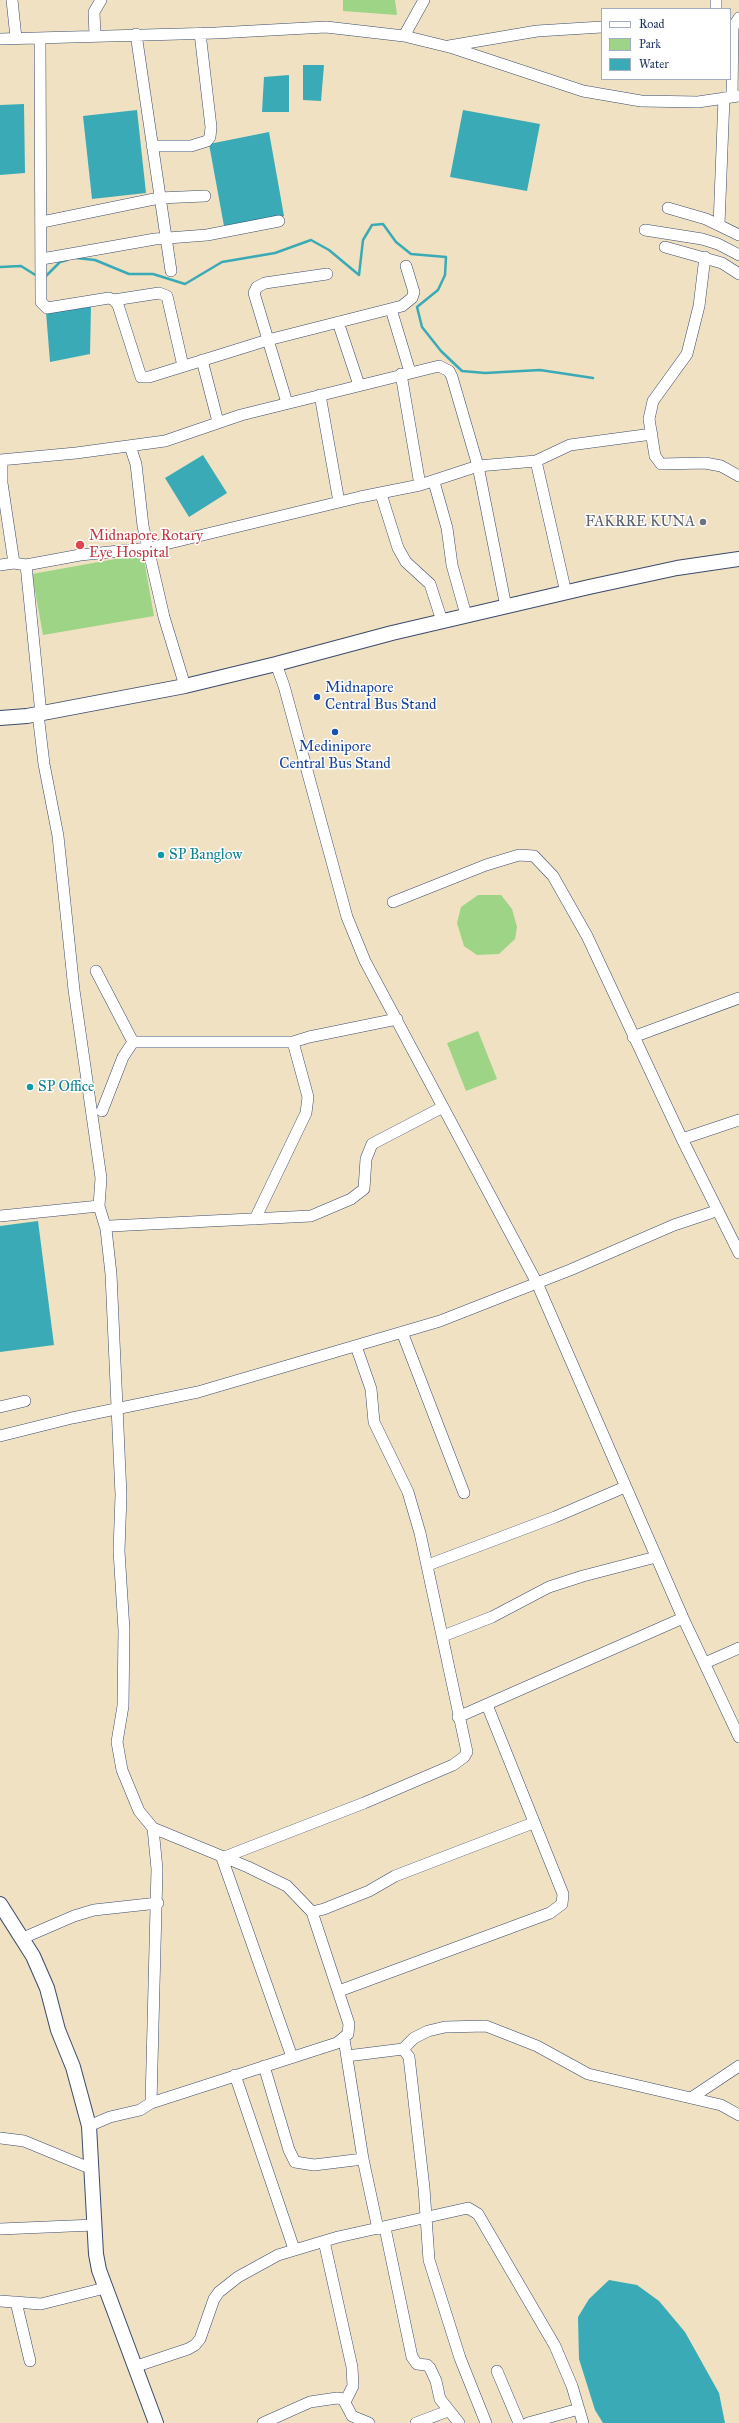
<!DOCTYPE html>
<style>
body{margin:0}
#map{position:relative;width:739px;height:2423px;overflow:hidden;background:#efe1c2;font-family:"IM FELL Great Primer",serif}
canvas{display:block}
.legend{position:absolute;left:601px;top:8px;width:130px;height:72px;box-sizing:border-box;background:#fff;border:1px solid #a4acbf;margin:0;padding:5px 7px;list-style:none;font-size:12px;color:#1b2f5e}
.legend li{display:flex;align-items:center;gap:8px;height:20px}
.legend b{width:20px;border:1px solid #a4acbf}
</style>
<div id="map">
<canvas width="739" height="2423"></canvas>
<ul class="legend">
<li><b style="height:5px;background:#fff"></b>Road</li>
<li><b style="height:11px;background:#9ed485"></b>Park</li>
<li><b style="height:11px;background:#3aabb6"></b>Water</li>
</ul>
</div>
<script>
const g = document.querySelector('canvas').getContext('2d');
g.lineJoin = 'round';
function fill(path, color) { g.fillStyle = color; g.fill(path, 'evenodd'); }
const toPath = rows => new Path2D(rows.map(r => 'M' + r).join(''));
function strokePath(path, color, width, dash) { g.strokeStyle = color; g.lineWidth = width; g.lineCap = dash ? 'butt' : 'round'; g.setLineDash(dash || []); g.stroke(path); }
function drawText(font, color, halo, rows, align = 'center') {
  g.font = font + ' "IM FELL Great Primer",serif'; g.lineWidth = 3; g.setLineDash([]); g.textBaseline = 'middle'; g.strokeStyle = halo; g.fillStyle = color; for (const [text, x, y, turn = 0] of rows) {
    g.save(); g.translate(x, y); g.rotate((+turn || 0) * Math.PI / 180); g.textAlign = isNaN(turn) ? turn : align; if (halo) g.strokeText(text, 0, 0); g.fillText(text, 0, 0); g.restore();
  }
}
fill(toPath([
 [343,0,395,0,397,15,343,11],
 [143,554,154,616,43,635,32,574],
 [478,895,501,895,512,909,517,927,515,939,499,954,477,955,464,946,457,923,461,907],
 [478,1031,497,1079,466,1091,447,1043]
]), '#9ed485');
fill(toPath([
 [303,65,324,65,321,101,303,100],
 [289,75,289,112,262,112,264,77],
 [24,104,25,173,0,175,0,105],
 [137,110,146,193,92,199,83,116],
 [463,110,540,124,527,191,450,177],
 [269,132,284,216,224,226,209,144],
 [91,306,90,354,50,362,46,312],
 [203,455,227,493,189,517,165,478],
 [38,1221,54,1345,0,1352,0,1226],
 [609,2280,637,2285,659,2301,685,2332,719,2393,725,2423,603,2423,595,2410,579,2359,578,2317,589,2299]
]), '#3aabb6');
strokePath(toPath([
 [76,258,95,260,129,274,153,274,185,284,222,262,275,253,311,240,329,250,359,275,363,240,372,225,383,224,396,242,411,254,446,257,445,275,438,290,417,307,422,327,441,351,462,371,485,373,540,370,593,378],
 [0,267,21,266,37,276],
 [45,277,60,262,67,260]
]), '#3aabb6', 2.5);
const minor = toPath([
 [12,0,16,38],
 [716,9,716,0],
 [136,34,171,271],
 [95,35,94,12,101,0],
 [404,36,424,0],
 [40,38,41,302,47,308,109,298,114,300,118,305,141,377,149,377,268,340,402,306,412,298,414,292,406,266],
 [0,39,216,33,326,27,404,36,453,48,583,91,641,101,698,102,739,96],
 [449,46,537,31,602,27],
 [732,97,733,27,739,18],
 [152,146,191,146,207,141,210,137,211,127,200,33],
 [668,208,706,219,739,235],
 [42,222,159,198,205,196],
 [719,225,724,98],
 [645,230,702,239,718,244,739,255],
 [665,247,722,263,739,274],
 [705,257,699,306,687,354,653,401,649,419,655,456,661,464,705,463,721,466,739,476],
 [42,259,155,239,207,235,279,221],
 [114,300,159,293,167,296,183,366],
 [391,309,410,372],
 [338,322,359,385],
 [202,360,218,422],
 [401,374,420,485],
 [320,395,339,502],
 [287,403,254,293,257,287,265,283,327,274],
 [130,446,136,464,143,526,164,617,185,686],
 [0,460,76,453,165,441,241,415,439,366,449,371,452,377,478,466,506,607],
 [2,460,2,483,14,563],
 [536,461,566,593],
 [434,482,447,528,452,565,466,615],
 [381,494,398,548,406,562,430,584,442,621],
 [0,565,14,563,26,565,80,555,149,548,360,497,420,485,478,466,536,461,570,445,652,434],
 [26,565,41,714],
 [276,664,284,686,347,917,365,961,537,1283,683,1618,739,1737],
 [38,714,44,764,58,836,74,990,101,1178,99,1206,106,1229,111,1274,121,1495,119,1551,124,1630,123,1706,117,1742,122,1770,139,1811,153,1828,157,1869,151,2103,140,2110,110,2117,89,2126],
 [393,902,486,865,519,855,534,856,553,876,587,936,682,1139,739,1253],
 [96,971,133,1042],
 [633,1037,739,998],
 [102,1111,123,1057,133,1042,293,1042],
 [682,1139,739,1120],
 [0,1216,99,1206],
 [255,1219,306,1113,308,1097,293,1042,309,1037,397,1019],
 [106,1229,110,1226,311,1216,351,1199,364,1189,366,1159,372,1144,443,1107],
 [402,1332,464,1493],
 [0,1407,25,1401],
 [0,1436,72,1418,198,1392,440,1321,570,1270,674,1225,716,1211],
 [428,1565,555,1517,625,1487],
 [443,1636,492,1617,549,1587,583,1576,656,1557],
 [705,1663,739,1648],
 [458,1717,683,1618],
 [222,1858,364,1803,453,1765,464,1757,467,1752,420,1533,408,1492,374,1422,371,1389,356,1346],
 [222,1858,292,2057],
 [312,1912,324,1909,369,1891,395,1876,533,1823],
 [23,1938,74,1916,94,1910,158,1903],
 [339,1991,550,1913,562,1904,563,1894,487,1705],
 [344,2039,363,2159,378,2229],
 [403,2049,414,2038,428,2031,445,2027,486,2026,537,2046,588,2074,721,2105,739,2115],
 [347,2056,403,2049,409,2057,424,2188,429,2260,460,2358,486,2423],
 [264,2066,289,2150,295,2162,314,2165,363,2159],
 [235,2075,294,2249],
 [691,2098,739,2066],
 [151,2103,337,2043,348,2034,349,2024,312,1912,287,1886,248,1867,153,1828],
 [0,2138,24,2141,92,2169],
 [385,2228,412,2357,417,2364,427,2365,430,2368,436,2381,440,2399,459,2423],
 [0,2229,94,2225],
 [324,2241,352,2367,353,2386,345,2402],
 [0,2301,41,2304,105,2288],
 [16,2302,30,2361],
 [134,2367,188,2349,195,2345,200,2339,214,2299,219,2292,238,2277,278,2255,338,2237,468,2208,478,2214,555,2346,572,2386,583,2423],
 [497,2371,519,2423],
 [263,2423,310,2402,337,2398,343,2399,352,2416,369,2423],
 [416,2423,448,2411],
 [528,2423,579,2409]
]);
const major = toPath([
 [0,718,27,716,185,686,276,664,392,633,589,587,677,568,739,559],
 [0,1904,33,1956,47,1988,58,2030,73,2067,89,2126,96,2254,99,2270,156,2423]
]);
strokePath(minor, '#3b4a6d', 12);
strokePath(major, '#3b4a6d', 16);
strokePath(minor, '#fff', 11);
strokePath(major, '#fff', 14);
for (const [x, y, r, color] of [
 [703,522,4,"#6b7280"],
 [80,545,5,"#e0444e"],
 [317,697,4,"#1a4fb4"],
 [335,732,4,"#1a4fb4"],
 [161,855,4,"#0f9aa8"],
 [30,1087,4,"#0f9aa8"]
]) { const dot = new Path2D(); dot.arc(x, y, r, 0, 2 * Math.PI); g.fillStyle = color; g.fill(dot); strokePath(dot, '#fff', 1.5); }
drawText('15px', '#5b616d', '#fff', [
 ["FAKRRE KUNA",695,522]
], 'right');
drawText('15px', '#be3a42', '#fff', [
 ["Midnapore Rotary",89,536],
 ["Eye Hospital",89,553]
], 'left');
drawText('15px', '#164399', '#fff', [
 ["Midnapore",325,688],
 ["Central Bus Stand",325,705],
 ["Medinipore",335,747,"center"],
 ["Central Bus Stand",335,764,"center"]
], 'left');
drawText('15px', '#0d838f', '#fff', [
 ["SP Banglow",169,855],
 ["SP Office",38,1087]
], 'left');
</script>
